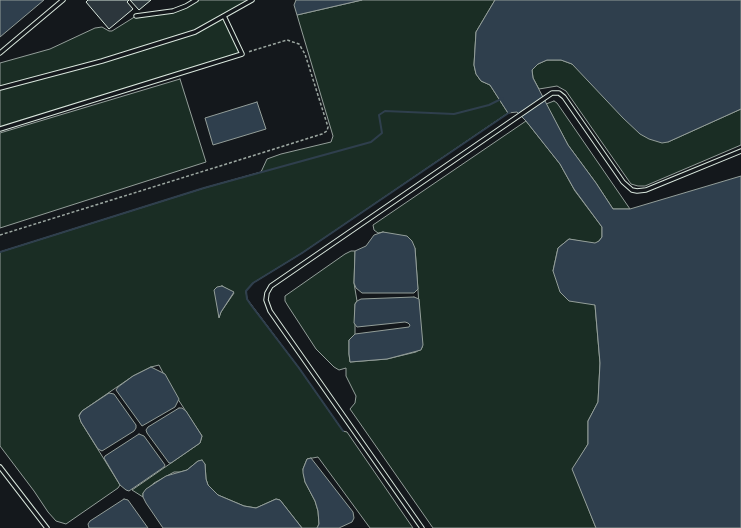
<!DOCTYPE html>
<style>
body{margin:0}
canvas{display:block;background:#14181c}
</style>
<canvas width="741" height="528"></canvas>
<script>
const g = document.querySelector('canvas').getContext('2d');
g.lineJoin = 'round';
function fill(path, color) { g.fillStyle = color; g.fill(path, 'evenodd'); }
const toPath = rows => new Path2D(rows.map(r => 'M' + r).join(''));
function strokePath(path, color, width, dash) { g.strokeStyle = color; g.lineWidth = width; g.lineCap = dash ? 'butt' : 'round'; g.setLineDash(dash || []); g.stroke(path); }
const green = toPath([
 [196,0,252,0,224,16,242,54,0,129,0,63,50,49,95,28,102,27,109,31,112,31,136,16,173,11,196,0],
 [362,0,495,0,476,32,474,65,476,74,481,81,490,85,508,113,302,253,253,283,246,291,247,299,299,368,343,431,347,432,413,528,370,528,318,457,307,459,303,469,305,482,315,501,318,511,319,524,317,528,302,528,280,500,276,499,256,508,244,506,218,495,208,485,206,479,205,464,198,461,187,470,180,472,174,472,154,483,143,493,143,497,132,490,200,443,202,436,172,390,159,365,151,367,133,376,82,411,79,415,81,422,120,485,118,488,66,524,56,521,48,512,34,491,0,446,0,252,204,188,261,172,267,159,281,154,331,142,333,136,297,15,362,0],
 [222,286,234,293,221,312,219,317,222,286],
 [547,60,561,60,572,64,668,142,741,109,741,145,645,186,638,186,631,184,566,91,557,86,539,89,533,78,532,70,538,64,547,60],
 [180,79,206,162,0,228,0,133,180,79],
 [554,101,557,103,630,209,613,209,596,183,568,145,546,104,554,101],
 [526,121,560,164,575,191,602,227,602,237,599,241,595,244,569,239,558,248,553,271,595,305,600,363,598,402,588,421,588,444,573,469,596,528,433,528,350,409,355,403,356,396,346,376,346,368,339,370,334,367,316,349,288,306,285,301,285,296,345,254,351,251,355,251,354,283,357,301,355,304,355,334,349,340,349,354,350,362,387,359,416,352,422,348,415,248,383,232,378,233,374,230,373,225,526,121]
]);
fill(green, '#1a2d24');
strokePath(green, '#939e99', 1);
const water = toPath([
 [0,0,44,0,0,37,0,0],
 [296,0,362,0,297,15,294,5,296,0],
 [495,0,741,0,741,109,668,142,662,143,649,139,640,134,623,118,572,64,561,60,547,60,538,64,532,70,533,78,568,145,596,183,613,209,630,209,741,176,741,528,596,528,572,469,588,444,588,421,598,402,600,363,595,305,569,301,560,292,553,271,558,248,569,239,595,243,599,241,602,237,602,227,574,189,560,164,526,121,517,112,508,113,490,85,481,81,476,74,474,65,476,32,495,0],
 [257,102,266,129,213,145,205,118,257,102],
 [383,232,407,236,412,241,415,248,418,289,414,293,362,293,356,288,354,283,355,251,366,246,374,235,383,232],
 [222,286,234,292,221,312,219,318,214,290,217,287,222,286],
 [414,297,419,299,423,345,421,350,387,359,350,362,349,354,349,340,355,334,409,327,410,325,408,323,405,322,357,327,354,323,355,304,357,301,361,299,414,297],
 [151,367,165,374,179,399,175,407,142,426,116,390,118,387,133,376,151,367],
 [109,393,114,394,136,425,136,428,134,431,102,451,98,449,81,422,79,416,82,411,109,393],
 [179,408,182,408,186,411,202,436,200,443,171,463,169,463,147,433,146,430,148,427,179,408],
 [139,434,144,436,165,465,164,467,129,491,126,490,120,485,104,458,105,456,139,434],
 [311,458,353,512,354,518,352,522,339,528,317,528,319,524,318,511,315,501,305,482,303,473,303,469,307,459,311,458],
 [202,460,205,464,206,479,208,485,218,495,244,506,256,508,276,499,280,500,302,528,163,528,146,503,143,497,143,493,146,489,166,476,187,470,198,461,202,460],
 [124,499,128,500,148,528,89,528,88,524,90,521,124,499]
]);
fill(water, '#2f3f4d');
strokePath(water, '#939e99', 1);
strokePath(toPath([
 [0,252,204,188,371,142,382,133,379,115,385,111,454,114,489,105,503,98],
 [343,431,299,368,251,305,247,299,246,291,253,283,302,253,510,112]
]), '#2f3f4d', 2);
const building = toPath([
 [88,0,129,0,127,2,133,9,109,29,86,2,88,0],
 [130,0,151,0,139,10,130,0]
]);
fill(building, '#2c363c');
strokePath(building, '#d8e6dc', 1);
const lane = toPath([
 [136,16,173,11,186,6,196,0],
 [0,53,63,0],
 [0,88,102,61,195,32,252,0],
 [0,129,242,54,224,16],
 [0,467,47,528],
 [422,528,270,311,266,300,267,293,271,286,552,93,559,93,564,97,623,182,632,190,637,191,646,190,741,151]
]);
strokePath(lane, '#d8e6dc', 5.5);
strokePath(toPath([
 [0,235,322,134,327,131,328,127,305,54,299,44,287,40,248,52]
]), '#9da8a2', 1.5, [3, 2]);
strokePath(lane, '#14181c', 3.5);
</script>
